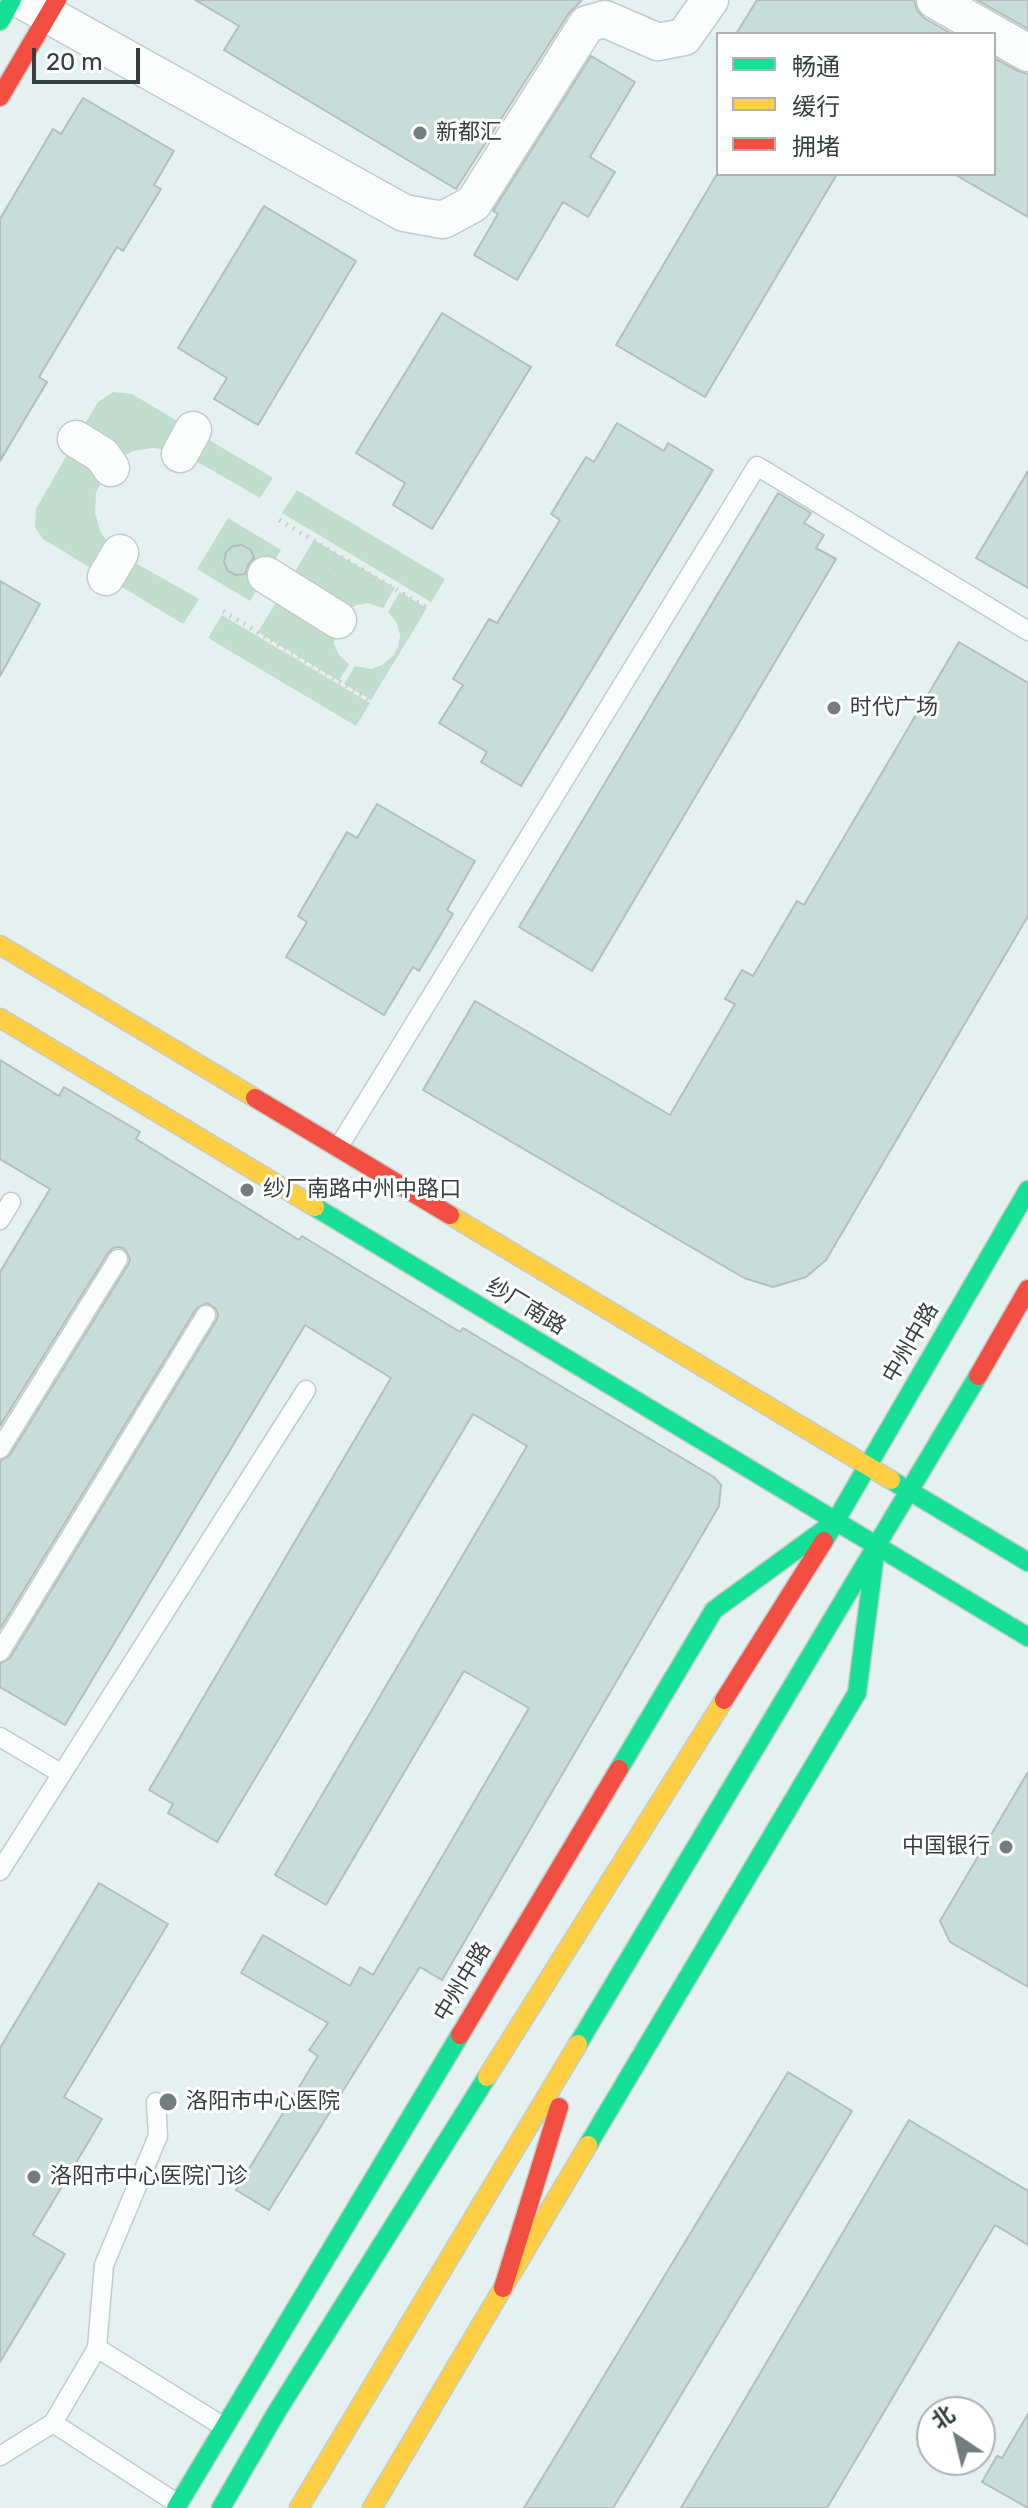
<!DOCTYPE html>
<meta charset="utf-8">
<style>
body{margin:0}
#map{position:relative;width:1028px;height:2508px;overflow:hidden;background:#e5f1f0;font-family:Rubik,"Noto Sans SC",sans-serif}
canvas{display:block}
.legend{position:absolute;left:716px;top:32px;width:280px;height:144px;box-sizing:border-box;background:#fefefe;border:2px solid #aeb2b2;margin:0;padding:10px 14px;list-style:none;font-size:24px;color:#363f3f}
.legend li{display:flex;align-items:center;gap:16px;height:40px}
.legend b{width:40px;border:2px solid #aeb2b2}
.north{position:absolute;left:916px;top:2396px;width:80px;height:80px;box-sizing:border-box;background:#fefefe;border:2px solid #aeb2b2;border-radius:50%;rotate:325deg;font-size:22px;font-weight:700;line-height:32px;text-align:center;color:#363f3f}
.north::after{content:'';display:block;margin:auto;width:28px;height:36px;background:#737d7d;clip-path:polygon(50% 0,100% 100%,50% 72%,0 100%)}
.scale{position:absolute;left:32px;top:48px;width:108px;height:36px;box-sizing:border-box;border:4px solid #363f3f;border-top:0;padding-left:10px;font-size:24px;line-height:28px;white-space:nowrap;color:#363f3f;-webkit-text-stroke:6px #fefefe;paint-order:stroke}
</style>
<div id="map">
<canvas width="1028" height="2508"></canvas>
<ul class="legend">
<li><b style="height:10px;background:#16e098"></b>畅通</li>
<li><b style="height:10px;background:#ffcf43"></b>缓行</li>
<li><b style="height:10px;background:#f24e42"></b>拥堵</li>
</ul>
<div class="north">北</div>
<div class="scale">20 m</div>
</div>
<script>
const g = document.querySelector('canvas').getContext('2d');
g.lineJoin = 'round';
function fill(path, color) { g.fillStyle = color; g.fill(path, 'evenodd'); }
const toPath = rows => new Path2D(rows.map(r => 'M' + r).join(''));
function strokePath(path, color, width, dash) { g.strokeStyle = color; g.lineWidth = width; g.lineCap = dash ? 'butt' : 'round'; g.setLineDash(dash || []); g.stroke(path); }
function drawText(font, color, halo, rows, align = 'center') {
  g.font = font + ' Rubik,"Noto Sans SC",sans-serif'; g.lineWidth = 6; g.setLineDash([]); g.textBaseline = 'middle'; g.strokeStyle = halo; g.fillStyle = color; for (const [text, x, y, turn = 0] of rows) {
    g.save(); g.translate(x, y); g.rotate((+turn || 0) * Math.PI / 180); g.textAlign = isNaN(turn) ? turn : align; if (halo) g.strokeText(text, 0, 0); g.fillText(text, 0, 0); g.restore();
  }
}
fill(toPath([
 [113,392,132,394,273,478,260,498,189,457,171,450,152,448,133,451,116,461,104,476,96,493,95,512,100,531,111,547,127,558,199,599,183,624,43,539,35,527,36,509,76,439,98,402],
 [297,490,445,579,431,602,282,513],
 [228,518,281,550,250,601,197,569],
 [314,540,395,588,383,608,368,603,357,605,346,611,334,631,334,644,339,655,349,664,339,681,258,632],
 [400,592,427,608,371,700,344,684,355,666,371,669,382,665,392,657,398,647,400,635,397,623,388,612],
 [222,615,370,703,356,726,208,638]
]), '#c0decd');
const building = toPath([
 [195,0,582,0,569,13,456,189,224,50,239,26,195,0],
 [757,0,914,0,917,10,924,18,952,34,736,34,757,0],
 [977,0,1028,0,1028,29,977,0],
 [591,56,635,82,590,157,615,172,588,217,563,202,517,280,474,255,498,214,493,211,591,56],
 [994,58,1018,71,1028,74,1028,217,954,174,994,174,994,58],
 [83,98,174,151,154,185,161,189,123,251,117,247,39,377,47,382,0,461,0,219,53,129,61,134,83,98],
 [717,174,837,174,705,397,616,345,717,174],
 [264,206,356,261,258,425,214,399,227,378,178,348,264,206],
 [442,313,531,367,432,529,393,505,405,483,356,453,442,313],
 [617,423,664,451,668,443,713,470,521,786,481,762,487,752,439,723,463,685,453,679,489,619,497,623,560,520,551,514,586,457,594,462,617,423],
 [1028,471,1028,588,976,558,1028,471],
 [778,493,811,513,804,523,824,535,816,548,836,559,592,971,519,927,778,493],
 [242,545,251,550,254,558,248,565,245,574,236,575,228,571,224,562,226,552,233,546,242,545],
 [0,581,40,604,0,676,0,581],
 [959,642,1028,683,1028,916,826,1260,806,1277,773,1287,744,1278,423,1090,475,1001,670,1115,735,1004,725,999,742,970,753,976,797,901,804,905,959,642],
 [377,804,475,861,447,910,453,914,419,971,413,967,384,1015,286,957,307,922,298,916,347,832,357,838,377,804],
 [0,1060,59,1096,64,1087,140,1132,136,1139,299,1240,302,1236,460,1332,463,1328,714,1477,721,1485,719,1506,442,1980,420,1967,269,2210,236,2190,318,2056,309,2050,328,2023,241,1973,263,1935,350,1986,360,1967,373,1975,529,1708,464,1671,326,1905,275,1875,527,1446,473,1414,217,1842,168,1813,173,1804,149,1790,391,1378,305,1325,65,1725,0,1687,0,1664,10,1658,216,1321,218,1315,216,1309,207,1303,196,1309,0,1629,0,1461,10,1455,128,1265,130,1259,125,1249,119,1247,113,1248,108,1253,0,1426,0,1272,50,1189,0,1159,0,1060],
 [1028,1772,1028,1987,950,1942,940,1921,1028,1772],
 [99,1883,168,1924,64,2097,102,2119,33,2235,65,2254,0,2362,0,2048,99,1883],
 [788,2072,852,2111,613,2508,524,2508,788,2072],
 [909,2120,1028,2191,1028,2245,995,2225,827,2508,681,2508,909,2120],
 [1028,2414,1028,2508,982,2482,997,2456,1002,2458,1028,2414]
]);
fill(building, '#c7ddd8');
strokePath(building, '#b5bebc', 2);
const lane = toPath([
 [338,1148,757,466,1028,631],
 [0,1220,11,1202],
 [0,1449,118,1259],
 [0,1652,206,1315],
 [0,1737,62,1774],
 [0,1871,306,1390],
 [97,2348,224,2427],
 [53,2423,178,2504],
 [0,2456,53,2423,97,2348,104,2265,158,2136,156,2102]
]);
const street = toPath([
 [935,0,1028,53],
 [27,3,404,213,443,220,473,204,587,24,605,19,658,42,684,37,710,0],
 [76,439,102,455,111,468],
 [180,454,193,430],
 [266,575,338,620],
 [106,577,120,553]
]);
const fast = toPath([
 [0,21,12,0],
 [315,1207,1028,1637],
 [891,1480,1028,1562],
 [824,1541,1028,1190],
 [619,1769,714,1610,836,1521],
 [578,2044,978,1376],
 [588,2145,857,1693,876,1546],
 [176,2508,460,2035],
 [221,2508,276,2413,487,2077]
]);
const slow = toPath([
 [0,945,255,1098],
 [0,1018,315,1207],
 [450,1215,891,1480],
 [487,2077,724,1700],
 [299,2508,578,2044],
 [372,2508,588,2145]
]);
const jam = toPath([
 [0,97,57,0],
 [255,1098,450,1215],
 [978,1376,1028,1289],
 [724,1700,824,1541],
 [460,2035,619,1769],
 [503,2288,559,2107]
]);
strokePath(lane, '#c2cccb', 21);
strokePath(street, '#c2cccb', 39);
strokePath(fast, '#c2cccb', 21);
strokePath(slow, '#c2cccb', 21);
strokePath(jam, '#c2cccb', 21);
strokePath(toPath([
 [279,520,430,610],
 [328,575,340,556],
 [358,592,375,577],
 [223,611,373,702],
 [284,648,298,633]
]), '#ccd0d0', 5, [2, 6]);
strokePath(lane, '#fbfdfd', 18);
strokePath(street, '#fbfdfd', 36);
strokePath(fast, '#16e098', 18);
strokePath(slow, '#ffcf43', 18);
strokePath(jam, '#f24e42', 18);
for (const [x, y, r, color] of [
 [420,133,8,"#737d7d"],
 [834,708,8,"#737d7d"],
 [247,1190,8,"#737d7d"],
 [1006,1847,8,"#737d7d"],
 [168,2102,10,"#737d7d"],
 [34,2177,8,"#737d7d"]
]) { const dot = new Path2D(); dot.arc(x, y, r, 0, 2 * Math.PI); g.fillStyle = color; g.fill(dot); strokePath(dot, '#fefefe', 3); }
drawText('22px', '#363f3f', '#fefefe', [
 ["新都汇",436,133],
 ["时代广场",850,708],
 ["纱厂南路中州中路口",263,1190],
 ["中国银行",990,1847,"right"],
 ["洛阳市中心医院",186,2102],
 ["洛阳市中心医院门诊",50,2177]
], 'left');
drawText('22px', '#363f3f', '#fefefe', [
 ["纱厂南路",526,1307,31],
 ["中州中路",911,1343,-60],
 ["中州中路",463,1982,-59]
]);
</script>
